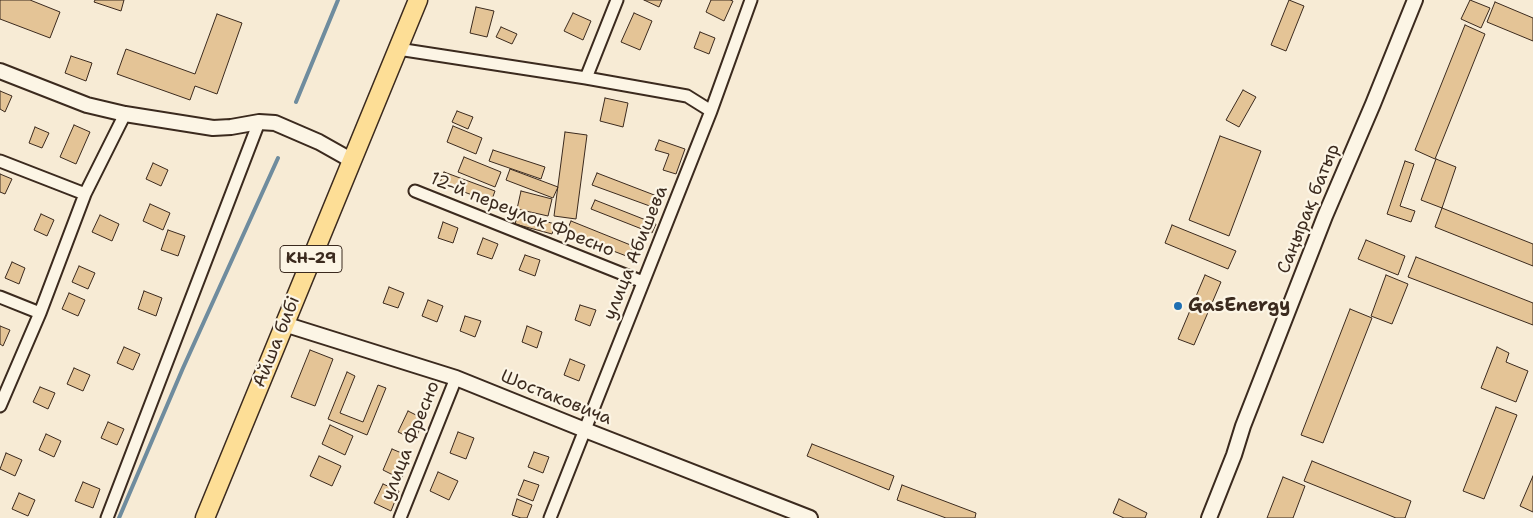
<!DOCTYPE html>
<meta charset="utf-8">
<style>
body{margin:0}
canvas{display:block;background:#f7ebd5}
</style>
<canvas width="1533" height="518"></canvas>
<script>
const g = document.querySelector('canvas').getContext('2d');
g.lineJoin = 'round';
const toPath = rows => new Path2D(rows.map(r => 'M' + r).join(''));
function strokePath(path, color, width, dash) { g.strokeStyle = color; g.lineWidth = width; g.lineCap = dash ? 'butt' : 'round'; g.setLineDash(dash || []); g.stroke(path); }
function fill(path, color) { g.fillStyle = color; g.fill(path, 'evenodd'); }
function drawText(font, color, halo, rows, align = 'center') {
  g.font = font + ' "Shantell Sans",sans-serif'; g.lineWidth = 4.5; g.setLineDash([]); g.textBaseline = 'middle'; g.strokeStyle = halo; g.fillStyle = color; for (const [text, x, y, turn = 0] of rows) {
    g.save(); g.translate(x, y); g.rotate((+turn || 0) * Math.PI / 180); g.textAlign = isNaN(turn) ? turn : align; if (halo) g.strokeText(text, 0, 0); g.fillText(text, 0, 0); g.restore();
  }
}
strokePath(toPath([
 [296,102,338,0],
 [119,518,183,368,278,158]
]), '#6f8c9e', 4);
const building = toPath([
 [0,0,30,0,60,12,50,38,0,19,0,0],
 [95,0,124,0,121,11,94,2,95,0],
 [644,0,662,0,659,7,644,0],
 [711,0,730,0,733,1,724,21,706,12,711,0],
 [1289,0,1304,6,1286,51,1271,45,1289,0],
 [1470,0,1490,8,1481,28,1461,19,1470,0],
 [1495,2,1533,18,1533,41,1487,22,1495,2],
 [476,7,494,11,487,37,470,33,476,7],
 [573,13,591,21,583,40,564,31,573,13],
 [634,13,652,21,640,50,621,42,634,13],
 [217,14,242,23,217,94,195,86,190,100,117,74,126,49,195,74,217,14],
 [1465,25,1485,34,1435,159,1415,150,1465,25],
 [501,27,517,34,512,44,496,37,501,27],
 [700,32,715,38,709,54,694,48,700,32],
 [71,56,92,63,86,81,65,73,71,56],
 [1243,90,1256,97,1239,127,1226,120,1243,90],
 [0,91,12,96,5,112,0,109,0,91],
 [605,98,628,103,623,127,600,121,605,98],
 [457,111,473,117,468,129,452,122,457,111],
 [74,125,90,132,76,164,60,157,74,125],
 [453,126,482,138,476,154,447,142,453,126],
 [35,127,49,133,42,148,29,143,35,127],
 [565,132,587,135,576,219,554,216,565,132],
 [1220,136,1261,151,1229,236,1189,220,1220,136],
 [659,140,685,149,676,174,663,170,669,154,655,150,659,140],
 [493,150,545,167,541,179,489,161,493,150],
 [464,157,501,172,495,187,458,172,464,157],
 [1436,159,1456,167,1442,208,1421,200,1436,159],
 [1405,161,1414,164,1400,206,1415,211,1411,222,1387,214,1405,161],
 [153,163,168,170,161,186,146,179,153,163],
 [510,169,558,187,553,198,506,180,510,169],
 [444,172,495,191,491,202,440,183,444,172],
 [597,173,662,198,658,209,592,185,597,173],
 [0,174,12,179,5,194,0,192,0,174],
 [521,191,552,199,548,216,517,209,521,191],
 [595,200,656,224,652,233,591,209,595,200],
 [150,204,170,213,163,230,143,221,150,204],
 [1442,208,1533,244,1533,266,1435,227,1442,208],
 [41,214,54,220,47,236,34,230,41,214],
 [518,214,555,224,552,234,515,224,518,214],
 [100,215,119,224,112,241,92,232,100,215],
 [571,221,633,246,629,257,566,233,571,221],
 [443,222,458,228,453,243,438,238,443,222],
 [1172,225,1236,251,1228,269,1165,243,1172,225],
 [168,230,185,236,178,256,161,250,168,230],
 [483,238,498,244,492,259,477,254,483,238],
 [1366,240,1405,256,1398,275,1358,259,1366,240],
 [525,255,540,260,535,276,519,270,525,255],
 [1416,257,1533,303,1533,325,1408,277,1416,257],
 [12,262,25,268,19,284,5,278,12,262],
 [79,266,95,273,88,289,72,282,79,266],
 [1205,275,1221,282,1194,345,1178,339,1205,275],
 [1386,275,1408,284,1392,324,1371,316,1386,275],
 [389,287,404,293,398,308,383,303,389,287],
 [144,291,162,298,156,316,138,309,144,291],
 [69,293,85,300,78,316,62,309,69,293],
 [428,300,443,306,437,322,422,316,428,300],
 [580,305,596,310,590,326,575,320,580,305],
 [1350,309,1372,318,1323,443,1301,435,1350,309],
 [465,316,481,321,475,337,460,331,465,316],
 [0,326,10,330,3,346,0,344,0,326],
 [527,326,542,332,537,348,522,342,527,326],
 [124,347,140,354,133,370,117,363,124,347],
 [1497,347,1509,353,1506,362,1528,371,1516,402,1481,388,1497,347],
 [310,350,333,359,315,406,291,397,310,350],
 [570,359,585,365,579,381,564,375,570,359],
 [74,368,90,375,83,391,67,384,74,368],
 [347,372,355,376,340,413,363,422,378,385,386,388,367,435,328,419,347,372],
 [40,387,55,393,48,409,33,402,40,387],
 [1496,407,1517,415,1484,499,1463,491,1496,407],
 [408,411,424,419,415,440,398,432,408,411],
 [108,422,124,429,117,445,101,438,108,422],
 [330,425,353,436,345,455,322,444,330,425],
 [458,432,474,438,466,459,450,453,458,432],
 [46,434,61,441,54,457,39,450,46,434],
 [812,444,894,476,889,490,807,456,812,444],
 [392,449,411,457,401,479,383,470,392,449],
 [534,452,549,457,543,473,528,467,534,452],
 [6,453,22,460,15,476,0,469,6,453],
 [319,456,341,466,332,486,310,476,319,456],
 [1312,461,1411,501,1405,518,1396,518,1304,481,1312,461],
 [438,472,458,481,449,500,430,491,438,472],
 [1533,476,1533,512,1520,506,1533,476],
 [1283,477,1305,486,1293,518,1267,518,1283,477],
 [524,480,539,485,533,501,518,495,524,480],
 [83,482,100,489,93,508,75,501,83,482],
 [383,484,399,491,391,511,374,503,383,484],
 [902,485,976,513,975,518,946,518,897,500,902,485],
 [19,493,35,500,28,516,12,509,19,493],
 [517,499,532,505,527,518,521,518,512,515,517,499],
 [1119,499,1147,513,1145,518,1124,518,1113,513,1119,499]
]);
fill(building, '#e4c496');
strokePath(building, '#3b2a1e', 1);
const minor = toPath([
 [398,49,586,78,687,96,711,111],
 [586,78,617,0],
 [0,161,85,194],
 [415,191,643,282],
 [0,297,40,313],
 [0,406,40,313,85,194,125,114],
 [107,518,259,122],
 [400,518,456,378],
 [550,518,711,111,751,0]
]);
const tertiary = toPath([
 [0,71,87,105,125,114,213,128,231,127,259,122,275,123,319,142,351,160],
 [284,324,456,378,585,430,810,518],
 [1209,518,1234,455,1243,426,1325,216,1373,104,1415,0]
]);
const primary = toPath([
 [205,518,418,0]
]);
strokePath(minor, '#3b2a1e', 15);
strokePath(tertiary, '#3b2a1e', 18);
strokePath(primary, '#3b2a1e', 21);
strokePath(minor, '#fcf5e5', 11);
strokePath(tertiary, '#fcf5e5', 14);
strokePath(primary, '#fdde96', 18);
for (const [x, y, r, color] of [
 [1178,306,5,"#1f6fb2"]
]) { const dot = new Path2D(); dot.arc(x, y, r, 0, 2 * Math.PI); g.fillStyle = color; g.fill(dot); strokePath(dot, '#fcf5e5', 2); }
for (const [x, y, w] of [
 [311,259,62]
]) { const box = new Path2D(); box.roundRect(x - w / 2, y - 13.5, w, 27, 4); g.fillStyle = '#fcf5e5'; g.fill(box); strokePath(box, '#3b2a1e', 1); }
drawText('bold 16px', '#3b2a1e', null, [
 ["КН-29",311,259]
]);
drawText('18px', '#3b2a1e', '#fcf5e5', [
 ["Саңырақ батыр",1309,209,-68],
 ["12-й переулок Фресно",522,215,22],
 ["улица Абишева",636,253,-68],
 ["Айша бибі",277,342,-68],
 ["Шостаковича",556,398,22],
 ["улица Фресно",411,441,-68]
]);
drawText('bold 18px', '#3b2a1e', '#fcf5e5', [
 ["GasEnergy",1188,306]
], 'left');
</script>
